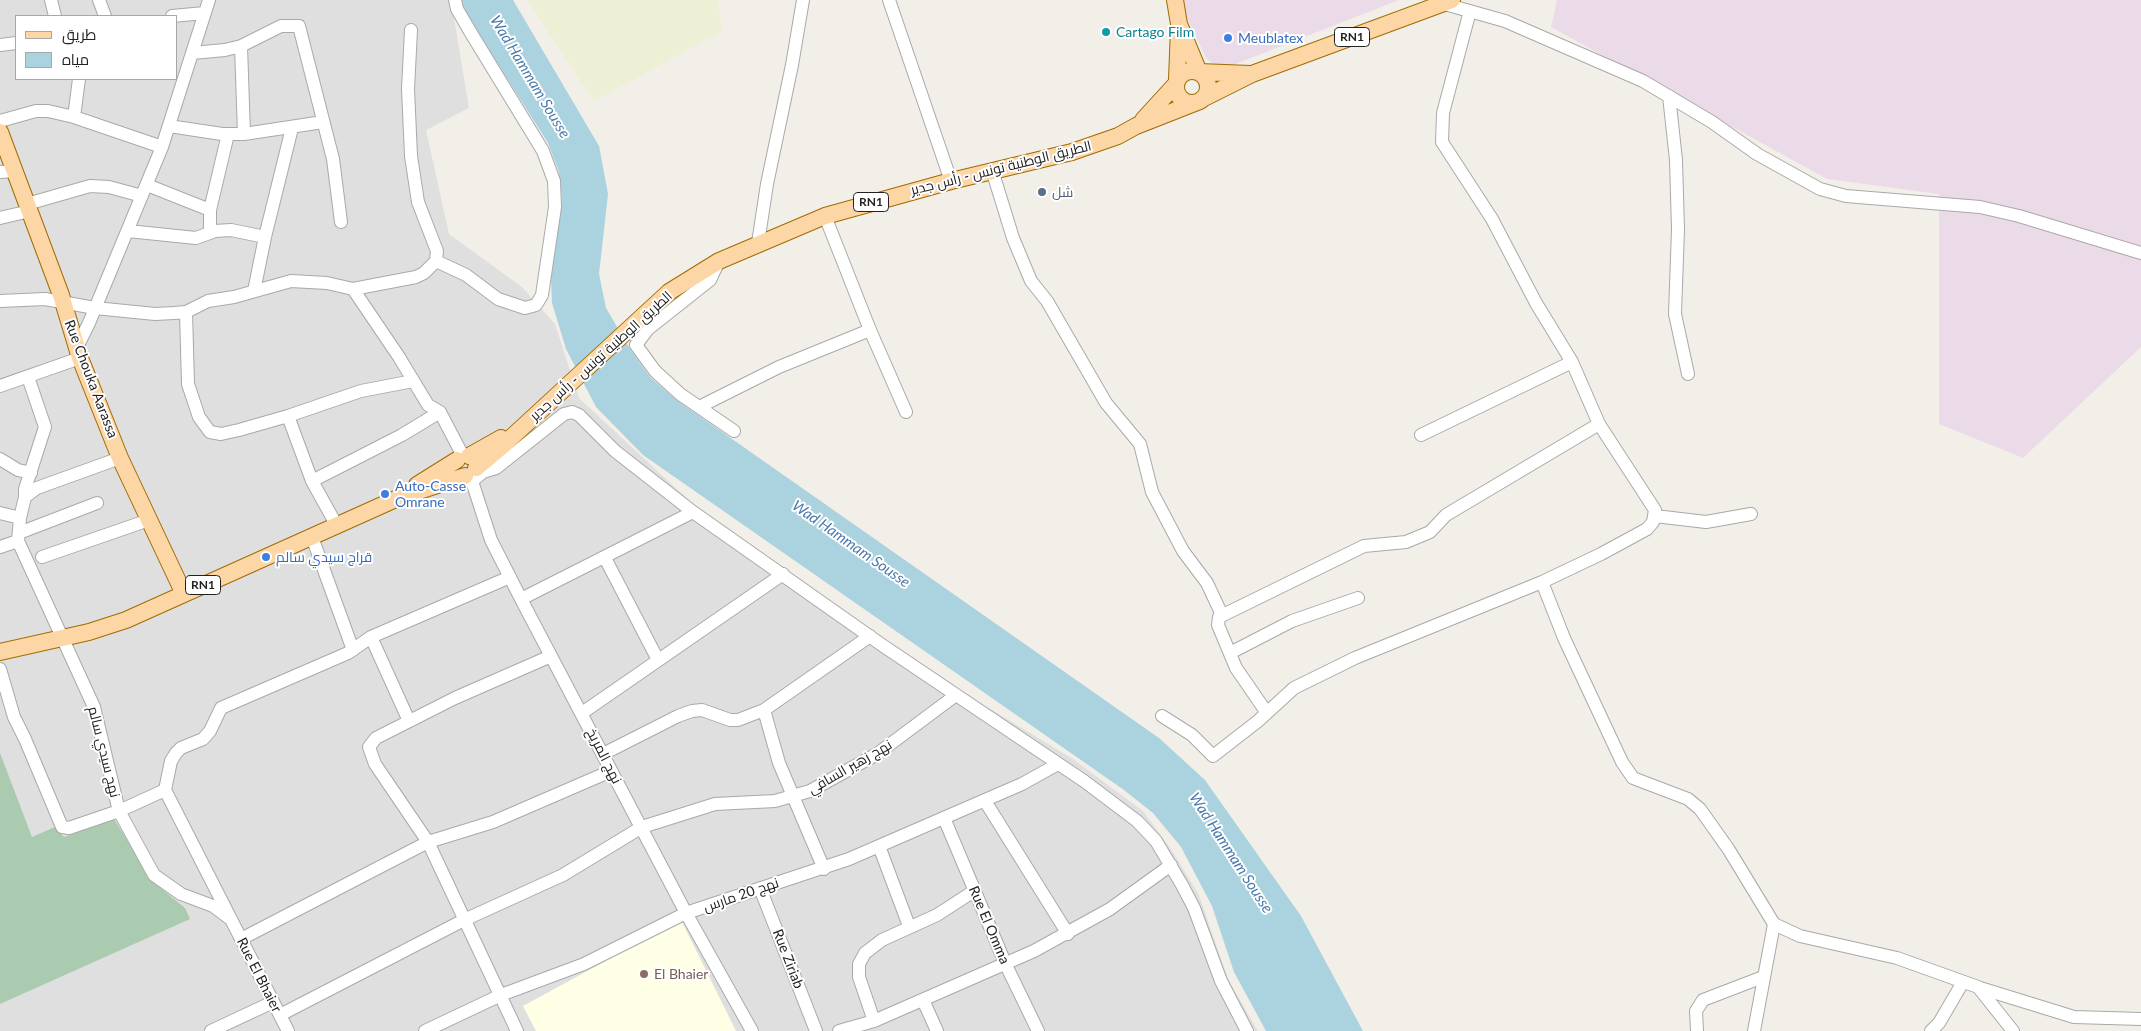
<!DOCTYPE html>
<meta charset="utf-8">
<style>
body{margin:0}
#map{position:relative;width:2141px;height:1031px;overflow:hidden;background:#f2efe9;font-family:Lato,Cairo,sans-serif}
canvas{display:block}
.legend{position:absolute;left:15px;top:15px;width:162px;height:65px;box-sizing:border-box;background:#fff;border:1px solid #a7a7a7;margin:0;padding:6px 9px;list-style:none;font-size:15px;color:#222}
.legend li{display:flex;align-items:center;gap:10px;height:25px}
.legend b{width:25px;border:1px solid #a7a7a7}
</style>
<div id="map">
<canvas width="2141" height="1031"></canvas>
<ul class="legend">
<li><b style="height:6px;background:#fcd6a4"></b>طريق</li>
<li><b style="height:14px;background:#aad3df"></b>مياه</li>
</ul>
</div>
<script>
const g = document.querySelector('canvas').getContext('2d');
g.lineJoin = 'round';
function fill(path, color) { g.fillStyle = color; g.fill(path, 'evenodd'); }
const toPath = rows => new Path2D(rows.map(r => 'M' + r).join(''));
function strokePath(path, color, width, dash) { g.strokeStyle = color; g.lineWidth = width; g.lineCap = dash ? 'butt' : 'round'; g.setLineDash(dash || []); g.stroke(path); }
function drawText(font, color, halo, rows, align = 'center') {
  g.font = font + ' Lato,Cairo,sans-serif'; g.lineWidth = 4; g.setLineDash([]); g.textBaseline = 'middle'; g.strokeStyle = halo; g.fillStyle = color; for (const [text, x, y, turn = 0] of rows) {
    g.save(); g.translate(x, y); g.rotate((+turn || 0) * Math.PI / 180); g.textAlign = isNaN(turn) ? turn : align; if (halo) g.strokeText(text, 0, 0); g.fillText(text, 0, 0); g.restore();
  }
}
fill(toPath([
 [0,0,451,0,469,108,426,130,449,234,522,287,555,324,579,398,693,504,870,636,1073,759,1143,811,1171,849,1199,895,1228,979,1258,1031,0,1031],
 [16,16,176,16,176,79,16,79]
]), '#e0dfdf');
fill(toPath([
 [1183,0,1399,0,1220,70,1206,58,1186,16],
 [1557,0,2141,0,2141,347,2023,458,1939,424,1939,194,1827,179,1551,27]
]), '#ebdbe8');
fill(toPath([
 [681,920,736,1031,536,1031,523,1006]
]), '#ffffe5');
fill(toPath([
 [527,0,717,0,723,31,594,101]
]), '#eef0d5');
fill(toPath([
 [0,753,32,837,55,827,64,837,114,819,153,882,185,908,190,919,0,1004]
]), '#aacbaf');
fill(toPath([
 [460,0,513,0,599,146,608,194,599,274,606,308,630,349,650,377,675,399,1159,738,1205,780,1301,916,1363,1031,1266,1031,1234,972,1212,906,1181,847,1153,813,1124,790,643,455,596,407,566,349,552,303,551,278,562,200,559,172,548,143,461,6]
]), '#aad3df');
const minor = toPath([
 [51,0,55,16],
 [99,0,105,16],
 [889,0,951,181],
 [1441,3,1505,21,1643,81,1712,122,1757,154,1820,189,1846,196,1980,207,2019,216,2141,253],
 [1470,11,1443,113,1442,142,1492,219,1536,303,1572,362,1599,424,1655,510,1653,522,1647,529,1601,554,1542,582],
 [172,16,205,13],
 [0,45,16,43],
 [241,46,244,134],
 [192,53,225,50,241,46,281,26,299,26,333,159,341,222],
 [1669,96,1676,160,1678,229,1675,314,1688,374],
 [74,117,79,79],
 [0,121,36,111,48,111,74,117,162,147],
 [169,126,222,134,244,134,323,122],
 [992,170,1013,238,1031,281,1047,301,1106,403,1140,444,1152,492,1183,551,1207,583,1222,615],
 [0,172,15,171],
 [147,185,210,210],
 [27,204,90,186,109,187,142,196],
 [825,216,870,330,906,412],
 [0,218,30,211],
 [128,231,196,238,215,231,231,230,265,237,254,291],
 [210,233,210,210,228,134],
 [265,237,292,128],
 [758,243,767,184,792,65,803,0],
 [436,261,466,275,498,299,525,308,536,305,542,295,555,207,554,181,543,151,471,33,457,9,455,0],
 [719,261,710,280,648,329,636,345,655,371,680,394,734,431],
 [353,289,399,357,428,405,440,412,463,456],
 [0,301,45,299,95,308,155,314,174,313,186,312,208,301,234,297,291,281,327,283,353,289,416,277,424,273,436,261,437,251,418,202,411,156,408,89,411,30],
 [186,312,188,384,199,417,210,432,221,434,239,430,288,416,361,391,413,381],
 [77,347,89,323,162,147,209,0],
 [0,386,80,358],
 [699,407,779,367,870,330],
 [288,416,312,481,337,526],
 [1421,435,1572,362],
 [0,459,18,470,31,473],
 [470,475,491,540,521,599,686,913,752,1031],
 [312,481,402,435,440,412],
 [472,481,483,472,496,468,564,414,572,412,579,415,615,451,693,512,882,645,1084,781,1137,821,1156,841,1182,885,1194,908,1221,981,1247,1031],
 [25,497,25,489,45,427,28,377],
 [0,513,20,518],
 [1655,516,1706,522,1751,514],
 [19,533,97,503],
 [312,537,353,650],
 [18,541,94,707,119,811,154,875,181,894,213,906,229,918],
 [0,547,18,541,20,518,25,497,37,488,120,458],
 [42,557,149,520],
 [605,558,658,660],
 [521,599,693,512],
 [371,637,409,721],
 [1230,653,1292,621,1358,598],
 [0,669,14,717,25,739,62,827,69,828,119,811,165,790,288,1031],
 [582,713,783,574],
 [1267,713,1236,668,1218,625,1219,617,1364,546,1406,542,1430,532,1446,515,1599,424],
 [1162,716,1192,735,1213,756,1258,721,1294,688,1355,658,1542,582,1564,638,1622,762,1633,778,1688,799,1700,809,1729,850,1774,924,1800,936,1897,958,1978,987,2013,1031],
 [603,754,678,716,692,711,702,710,730,720,738,720,764,710],
 [165,790,171,761,176,753,181,748,203,739,210,731,221,708,348,653,371,637,510,577],
 [985,801,1068,934],
 [944,818,1006,965,1038,1031],
 [879,846,909,926],
 [824,869,779,763,764,710,870,636],
 [760,888,816,1031],
 [241,939,428,842,493,822,611,771],
 [1980,988,2074,1017,2141,1019],
 [923,1000,937,1031],
 [280,1015,464,920,563,875,642,827,715,804,775,801,810,791,877,754,956,695],
 [874,1021,859,977,859,964,865,953,882,940,937,915,974,891],
 [211,1031,273,1002],
 [425,1031,501,995,584,964,686,913,849,859,1022,784,1058,764],
 [517,1031,428,842,375,764,369,747,376,738,455,698,551,656],
 [839,1031,874,1021,1034,951,1110,909,1171,865],
 [1697,1031,1696,1011,1703,1000,1763,977],
 [1754,1031,1774,924],
 [1931,1031,1939,1023,1963,982]
]);
const major = toPath([
 [1175,0,1179,24,1199,72,1250,74],
 '1176 87a16 16 0 1 1 32 0a16 16 0 1 1-32 0Z',
 [1177,79,1179,28],
 [1202,99,1252,74,1452,0],
 [1143,120,1175,85],
 [0,132,61,295,80,358,120,458,184,594],
 [469,456,501,438],
 [476,468,501,447,669,292,719,261,825,216,951,181,1072,152,1118,136,1136,126,1197,102],
 [417,485,457,460],
 [0,652,89,632,126,620,398,498,465,476]
]);
strokePath(minor, '#a9a9a9', 14);
strokePath(major, '#a06b00', 18);
strokePath(minor, '#fff', 12);
strokePath(major, '#fcd6a4', 16);
for (const [x, y, r, color] of [
 [1106,32,5,"#0f9aa8"],
 [1228,38,5,"#3f7fe0"],
 [1042,192,5,"#5c6f8a"],
 [385,494,5,"#3f7fe0"],
 [266,557,5,"#3f7fe0"],
 [644,974,5,"#8d6e63"]
]) { const dot = new Path2D(); dot.arc(x, y, r, 0, 2 * Math.PI); g.fillStyle = color; g.fill(dot); strokePath(dot, '#fff', 2); }
for (const [x, y, w] of [
 [1352,37,35],
 [871,202,35],
 [203,585,35]
]) { const box = new Path2D(); box.roundRect(x - w / 2, y - 9.5, w, 19, 4); g.fillStyle = '#fff'; g.fill(box); strokePath(box, '#222', 1); }
drawText('bold 12px', '#222', null, [
 ["RN1",1352,37],
 ["RN1",871,202],
 ["RN1",203,585]
]);
drawText('14px', '#0d838f', '#fff', [
 ["Cartago Film",1116,32]
], 'left');
drawText('14px', '#366cbe', '#fff', [
 ["Meublatex",1238,38],
 ["Auto-Casse",395,486],
 ["Omrane",395,502],
 ["قراج سيدي سالم",276,557]
], 'left');
drawText('14px', '#222', '#fff', [
 ["الطريق الوطنية تونس - رأس جدير",1001,168,-14],
 ["الطريق الوطنية تونس - رأس جدير",601,356,-42],
 ["Rue Chouka Aarassa",91,379,69],
 ["نهج سيدي سالم",104,752,76],
 ["نهج المريخ",604,756,63],
 ["نهج زهير السافي",850,767,-30],
 ["نهج 20 مارس",741,895,-19],
 ["Rue El Omma",989,925,67],
 ["Rue Ziriab",788,959,69],
 ["Rue El Bhaier",259,975,63]
]);
drawText('14px', '#4e5e75', '#fff', [
 ["شل",1052,192]
], 'left');
drawText('14px', '#785e54', '#fff', [
 ["El Bhaier",654,974]
], 'left');
drawText('italic 15px', '#4a7aab', '#fff', [
 ["Wad Hammam Sousse",530,77,59],
 ["Wad Hammam Sousse",851,544,35],
 ["Wad Hammam Sousse",1231,853,57]
]);
</script>
